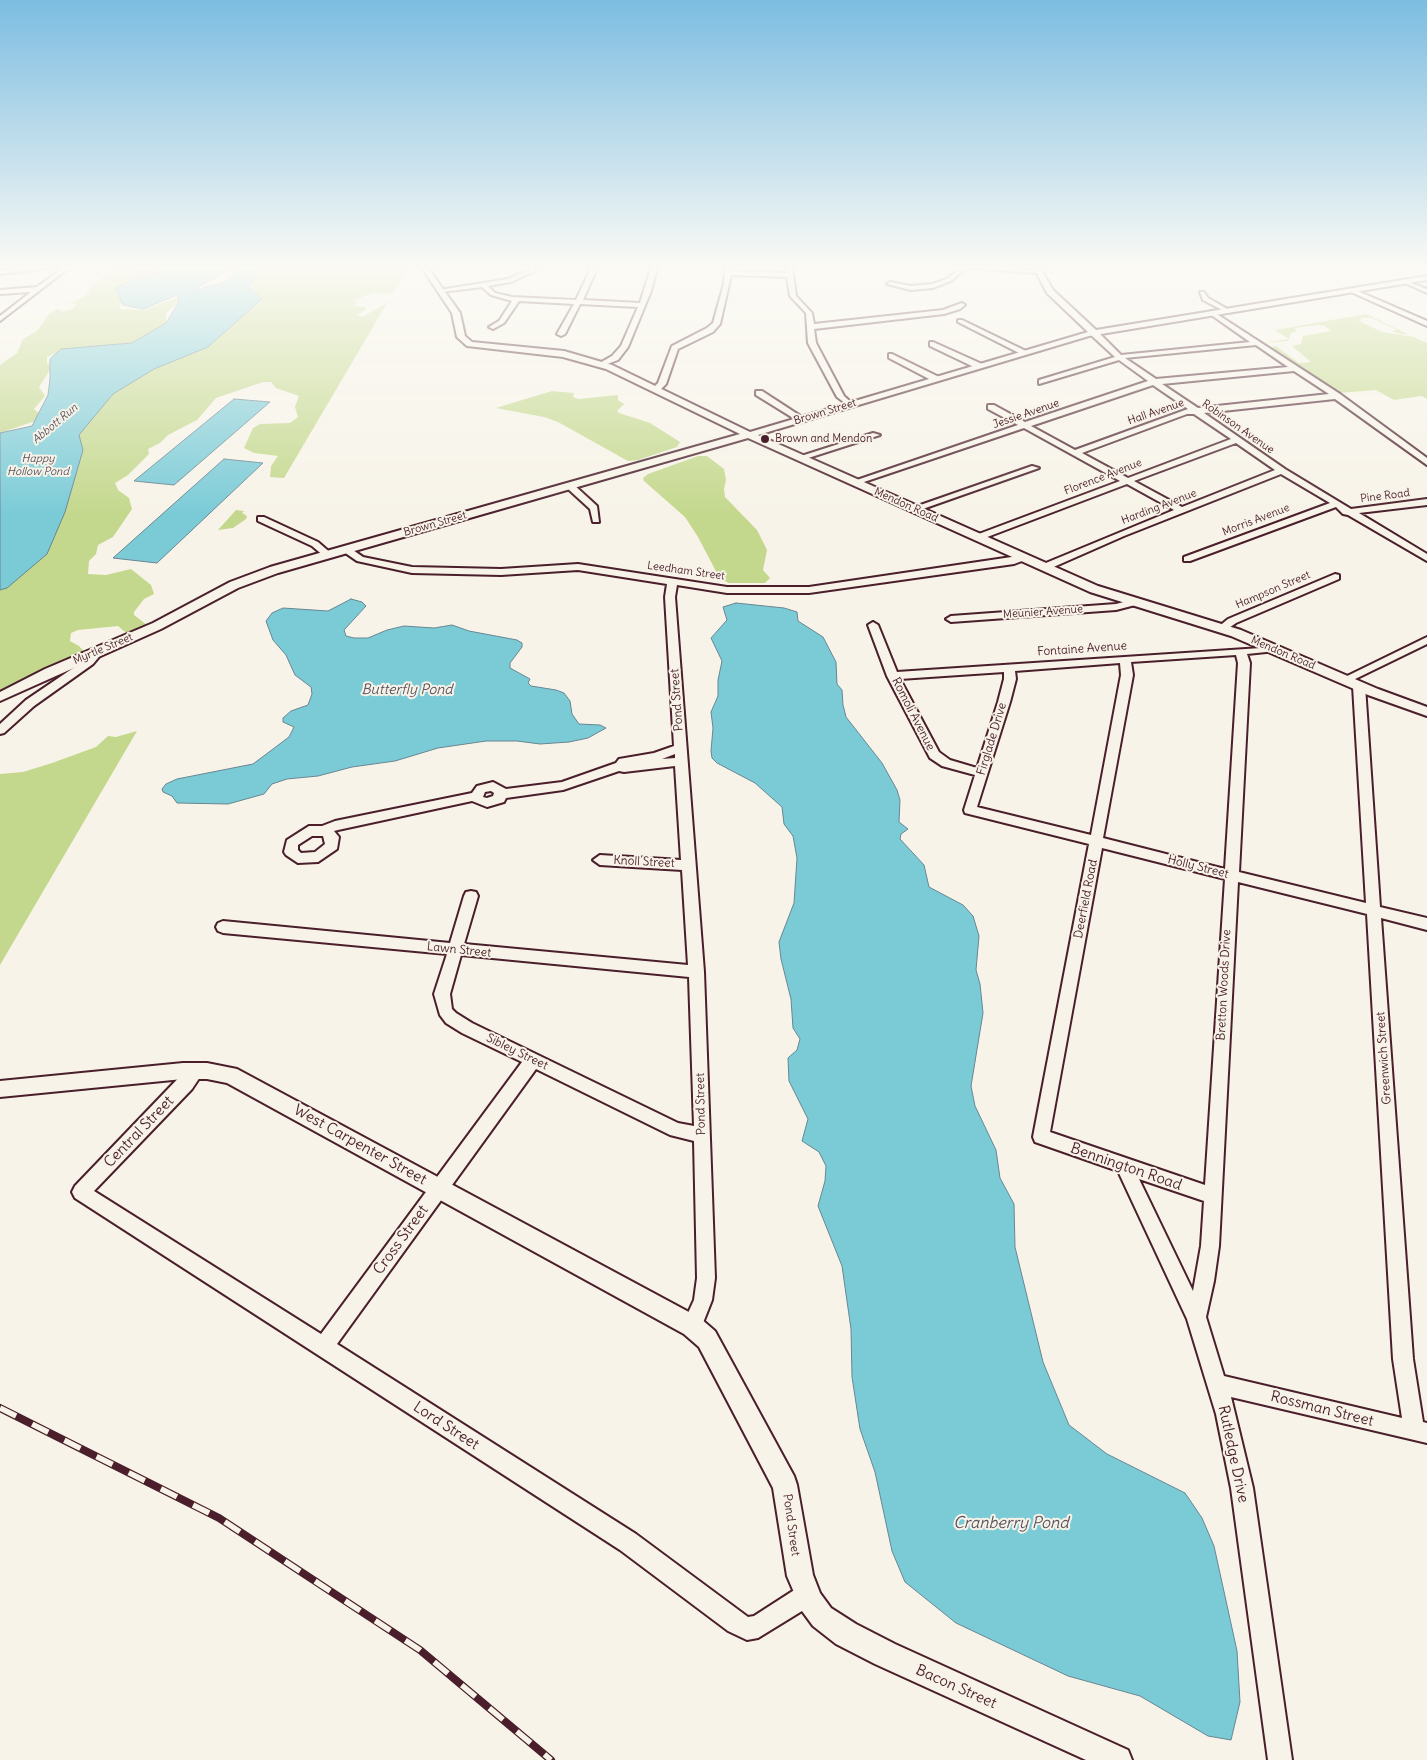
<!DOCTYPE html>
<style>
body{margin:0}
canvas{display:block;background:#f7f3e8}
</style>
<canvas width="1427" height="1760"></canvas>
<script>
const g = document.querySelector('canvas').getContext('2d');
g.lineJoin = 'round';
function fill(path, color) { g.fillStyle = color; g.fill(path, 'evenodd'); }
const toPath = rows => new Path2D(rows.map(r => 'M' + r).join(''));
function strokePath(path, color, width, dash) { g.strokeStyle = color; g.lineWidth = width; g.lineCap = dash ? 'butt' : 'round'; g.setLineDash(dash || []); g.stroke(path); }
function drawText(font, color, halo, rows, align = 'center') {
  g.font = font + ' Delius,sans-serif'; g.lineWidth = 4; g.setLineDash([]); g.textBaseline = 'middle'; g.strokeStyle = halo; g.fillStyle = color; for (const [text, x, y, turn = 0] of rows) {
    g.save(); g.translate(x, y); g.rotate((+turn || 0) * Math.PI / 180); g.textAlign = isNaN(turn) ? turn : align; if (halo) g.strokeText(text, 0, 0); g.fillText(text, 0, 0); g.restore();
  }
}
fill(toPath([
 [115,268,166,269,129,281,124,287,120,309,143,310,173,299,182,299,166,313,166,323,129,345,64,350,47,357,47,363,52,367,39,387,45,396,34,409,40,414,38,420,0,433,0,365,17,353,23,339,37,331,49,314,58,309,63,312,74,308,77,304,71,303,87,295,90,287],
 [254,268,408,268,392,294,372,293,355,300,356,304,354,306,365,307,366,309,357,315,362,317,387,303,284,478,270,477,271,466,278,456,254,453,244,448,253,428,260,424,290,423,298,417,295,407,299,396,276,388,271,382,263,382,216,398,197,420,168,435,160,443,148,449,149,454,128,475,115,483,118,490,129,498,132,509,113,537,98,545,96,554,89,561,88,574,106,575,131,569,151,585,154,594,144,599,134,612,134,615,151,628,131,637,118,626,78,630,71,633,70,641,79,646,88,656,6,696,0,703,0,583,78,468,79,463,73,440,102,402,149,369,185,356,262,301,249,283],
 [1367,314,1409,335,1397,333,1392,331,1397,330,1372,318,1360,318,1362,320,1359,321,1382,332,1414,337,1427,343,1427,399,1422,396,1394,400,1376,390,1338,393,1269,348,1276,346,1299,363,1311,362,1292,346,1301,344,1303,336,1331,331,1325,326,1318,325,1294,328,1297,331,1291,333,1288,341,1261,343,1289,339,1275,330],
 [552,391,574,393,573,397,578,399,618,395,618,400,624,404,617,411,619,413,650,423,680,442,677,447,638,460,628,461,558,422,544,417,496,408],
 [698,456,707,456,724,469,726,480,724,489,725,497,757,530,767,550,763,570,770,578,765,583,729,583,720,579,698,537,685,517,644,481,643,478,648,474],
 [236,510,244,511,242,513,247,516,246,519,233,528,218,530],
 [137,731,0,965,0,774,23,772,52,763,96,747,108,736,116,737]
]), '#c4d88d');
const water = toPath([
 [169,268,229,268,230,270,201,285,196,290,225,282,239,268,259,268,249,287,262,299,208,347,154,369,113,394,79,435,83,450,65,512,47,554,7,588,0,590,0,433,32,426,48,395,50,379,50,359,61,349,132,343,166,323,179,302,177,295,143,309,123,305,116,288,141,276,168,270,169,268],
 [234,399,270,402,174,485,134,481,234,399],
 [224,459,263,463,157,563,113,558,224,459],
 [351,599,362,602,366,606,344,630,346,636,354,638,368,638,387,630,404,626,434,628,452,625,469,631,517,640,522,643,522,647,510,663,510,668,530,679,528,683,531,686,556,690,564,693,570,701,572,714,579,724,600,725,606,728,588,738,569,742,540,744,517,741,486,741,438,748,395,761,352,767,318,776,287,779,272,784,264,794,228,804,177,803,172,796,163,792,162,789,166,784,177,779,253,764,289,737,294,727,283,722,283,718,291,711,308,705,312,694,311,687,295,675,286,655,273,640,266,621,272,613,283,608,328,611,351,599],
 [736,603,784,608,797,612,798,621,823,637,836,662,837,684,842,690,843,705,846,717,882,763,897,790,900,800,899,822,908,829,901,834,900,839,924,865,929,887,963,905,973,916,979,936,976,970,980,984,983,1013,971,1086,975,1106,996,1150,1000,1178,1014,1204,1015,1247,1043,1362,1069,1425,1107,1454,1185,1493,1202,1518,1214,1546,1237,1651,1240,1702,1231,1740,1208,1736,1140,1696,1068,1676,956,1623,905,1582,892,1551,875,1472,860,1429,852,1377,851,1329,842,1266,818,1206,825,1181,826,1166,819,1152,802,1141,808,1119,789,1081,788,1058,797,1050,800,1039,793,1028,791,999,781,959,779,942,794,903,797,858,793,836,784,824,782,807,755,783,717,763,712,758,711,751,713,728,711,712,718,696,718,680,722,661,711,638,727,620,723,607,736,603]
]);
fill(water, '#7bcbd7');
strokePath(water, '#678692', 1);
const minor = toPath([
 [30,268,50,268,0,274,0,270,30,268],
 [63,268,69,268,0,321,0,316,31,292,0,294,0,290,37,287,63,268],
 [533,268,535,271,511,282,488,286,495,293,512,297,576,300,591,268,597,268,583,300,640,303,651,268,657,268,651,291,628,347,618,360,602,366,598,364,612,356,621,346,638,307,580,304,565,334,561,336,557,334,574,304,519,301,504,323,493,329,489,327,499,321,512,301,491,295,482,287,442,292,439,290,508,279,533,268],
 [725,268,731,268,731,271,786,273,786,268,792,268,796,296,812,313,814,324,943,310,962,303,965,305,960,309,944,314,814,329,816,343,844,396,854,405,850,407,837,397,808,343,806,313,790,296,787,277,731,275,720,324,713,332,678,349,666,384,659,391,653,391,652,389,658,383,672,346,707,328,713,323,724,284,725,268],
 [960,268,966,268,951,281,933,288,911,290,887,284,890,282,911,286,932,284,947,279,960,268],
 [968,268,1003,268,1041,271,1038,273,968,268],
 [1405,281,1427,289,1427,293,1405,283,1405,281],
 [1353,289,1427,321,1427,326,1351,292,1353,289],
 [1200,292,1204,292,1208,298,1229,310,1224,311,1203,300,1200,292],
 [1212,311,1340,394,1427,458,1427,465,1335,399,1204,413,1285,469,1351,509,1427,499,1427,505,1359,513,1427,554,1427,561,1348,515,1343,514,1336,507,1190,561,1184,561,1184,557,1330,503,1281,474,1124,536,1049,569,1041,569,1041,565,1174,510,1127,484,982,539,976,539,976,535,1120,481,1024,428,858,484,851,482,1018,425,988,409,988,405,994,405,1025,422,1148,381,1119,360,1039,384,1039,380,1115,357,1090,334,1090,330,1096,330,1121,355,1250,342,1210,314,1212,311],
 [1256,345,1288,367,1156,379,1125,358,1256,345],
 [1294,371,1329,394,1198,408,1162,384,1294,371],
 [1153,385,1188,409,1075,450,1031,426,1153,385],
 [1187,414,1194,414,1231,439,1128,478,1082,453,1187,414],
 [1236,443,1275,470,1182,507,1134,481,1236,443],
 [958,320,962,320,1028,352,1021,354,958,322,958,320],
 [933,342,982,364,983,366,976,368,930,346,930,342,933,342],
 [892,354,939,377,940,379,933,381,889,358,889,354,892,354],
 [756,391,762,391,805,419,798,421,756,395,756,391],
 [873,433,880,435,802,460,795,458,873,433],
 [1032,466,1039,468,917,511,909,509,1032,466],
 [567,484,573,484,597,506,599,522,593,522,590,509,567,488,567,484],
 [258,517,264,517,318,542,333,555,325,557,312,546,258,521,258,517],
 [344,548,350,548,363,557,412,567,501,569,578,564,727,587,809,587,1025,555,1030,558,1014,564,809,593,727,593,677,585,675,597,704,972,715,1278,712,1300,699,1333,692,1336,685,1333,682,1326,694,1300,697,1278,694,1141,670,1135,536,1069,337,1344,636,1534,748,1617,754,1616,799,1587,807,1584,815,1587,818,1595,815,1603,758,1638,747,1640,728,1631,620,1550,75,1198,72,1192,75,1186,190,1066,196,1064,202,1066,204,1071,192,1089,94,1191,321,1334,522,1062,462,1033,446,1023,440,1015,434,994,447,954,223,933,218,931,216,927,218,923,223,921,450,943,464,896,466,892,471,891,476,892,478,896,464,944,688,965,682,870,600,865,593,860,600,855,681,860,675,766,624,772,619,771,563,790,506,798,504,802,487,807,472,801,338,830,334,831,339,837,337,849,318,862,298,863,286,855,284,852,287,840,309,826,322,826,335,821,472,793,477,786,493,782,506,789,562,782,616,763,619,759,654,753,674,746,665,597,667,584,578,570,501,575,412,573,357,561,344,552,344,548],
 [675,754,675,758,662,759,675,754],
 [491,791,494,793,493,796,487,798,483,797,485,792,491,791],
 [312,836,323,836,325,844,315,852,301,853,298,850,298,845,312,836],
 [461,955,689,977,694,1126,678,1123,472,1023,456,1013,452,1009,450,994,461,955],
 [1335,574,1339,575,1339,579,1236,623,1226,630,1218,630,1217,628,1228,619,1335,574],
 [1135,599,1139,600,1139,604,1116,610,951,622,946,619,951,616,1116,604,1135,599],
 [873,622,878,625,897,672,1276,647,1276,651,1247,654,1250,663,1239,872,1366,903,1353,686,1359,682,1365,686,1380,907,1427,918,1427,930,1381,918,1413,1359,1423,1422,1427,1423,1427,1443,1231,1397,1253,1488,1292,1760,1268,1760,1231,1488,1216,1414,1187,1319,1118,1171,1035,1142,1033,1137,1089,844,965,813,964,810,975,775,942,766,930,758,887,676,868,625,873,622],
 [1236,655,1238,663,1225,869,1103,838,1133,675,1131,662,1236,655],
 [1120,663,1121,675,1091,835,977,807,1010,702,1016,679,1015,671,1120,663],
 [1004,672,1004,679,998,702,977,768,950,760,939,752,900,679,1004,672],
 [1102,848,1225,879,1205,1185,1050,1132,1102,848],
 [1238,882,1367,914,1393,1359,1402,1418,1224,1376,1206,1317,1214,1281,1219,1246,1238,882],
 [1139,1179,1204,1201,1201,1246,1193,1291,1139,1179],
 [1427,637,1427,644,1349,682,1345,683,1339,680,1427,637],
 [97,649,103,652,93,664,34,706,4,733,0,734,0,724,26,700,85,660,93,650,97,649]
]);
const tertiary = toPath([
 [422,268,428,268,460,313,465,336,472,342,564,351,612,365,750,432,1088,332,1047,293,1034,268,1040,268,1053,290,1096,330,1427,276,1427,280,1089,336,758,435,1098,586,1241,630,1378,689,1427,707,1427,716,1368,695,1231,636,1090,592,748,438,278,573,238,588,161,629,0,701,0,692,45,669,153,623,230,582,270,567,740,434,606,369,563,357,467,346,457,337,452,313,422,268],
 [183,1063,207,1063,237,1069,700,1318,715,1331,794,1476,797,1485,813,1575,820,1593,831,1608,856,1624,895,1644,1128,1750,1132,1760,1086,1760,875,1664,836,1644,813,1626,802,1611,787,1576,773,1488,699,1347,684,1334,227,1083,207,1079,183,1079,0,1097,0,1081,183,1063]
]);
strokePath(minor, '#4a1f2b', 4);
strokePath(tertiary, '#4a1f2b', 4);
fill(minor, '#f7f3e8');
fill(tertiary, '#f7f3e8');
const rail = toPath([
 [0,1408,219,1518,420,1650,551,1760]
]);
strokePath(rail, '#4a1f2b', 8);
strokePath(rail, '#f7f3e8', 5.5, [18]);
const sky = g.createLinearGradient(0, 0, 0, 514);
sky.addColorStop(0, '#7cbde1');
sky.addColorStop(0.52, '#fbfaf5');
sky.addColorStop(1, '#fbfaf500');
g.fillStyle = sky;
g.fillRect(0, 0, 1427, 514);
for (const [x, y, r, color] of [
 [765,439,5,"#4a1f2b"]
]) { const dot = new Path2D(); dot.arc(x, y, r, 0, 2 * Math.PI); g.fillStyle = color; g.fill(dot); strokePath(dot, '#f7f3e8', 2); }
drawText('11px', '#4a1f2b', '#f7f3e8', [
 ["Brown Street",825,412,-17],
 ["Hall Avenue",1156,412,-19],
 ["Jessie Avenue",1026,414,-19],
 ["Robinson Avenue",1238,427,35],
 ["Florence Avenue",1103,477,-21],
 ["Pine Road",1385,496,-7],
 ["Mendon Road",906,505,24],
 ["Harding Avenue",1159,507,-21],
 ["Morris Avenue",1256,520,-21],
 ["Brown Street",435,524,-16],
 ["Leedham Street",686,571,8],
 ["Hampson Street",1273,590,-23],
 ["Meunier Avenue",1043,612,-4],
 ["Myrtle Street",103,649,-23],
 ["Mendon Road",1283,653,23]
]);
drawText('italic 11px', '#59535f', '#f7f3e8', [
 ["Abbott Run",55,424,-40],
 ["Happy",38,459],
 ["Hollow Pond",38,472]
]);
drawText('11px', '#4a1f2b', '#f7f3e8', [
 ["Brown and Mendon",775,439]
], 'left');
drawText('12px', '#4a1f2b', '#f7f3e8', [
 ["Fontaine Avenue",1082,649,-4],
 ["Pond Street",677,700,-94],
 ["Romoli Avenue",913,714,63],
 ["Firglade Drive",992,739,-73],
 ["Knoll Street",644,862,3],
 ["Holly Street",1198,867,14],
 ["Deerfield Road",1086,899,-79],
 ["Lawn Street",459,950,6],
 ["Bretton Woods Drive",1224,985,-87],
 ["Sibley Street",517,1052,26],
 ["Greenwich Street",1384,1058,-94],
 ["Pond Street",701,1104,-91],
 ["Pond Street",791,1525,82]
]);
drawText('italic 14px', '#59535f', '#f7f3e8', [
 ["Butterfly Pond",407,690]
]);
drawText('15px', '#4a1f2b', '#f7f3e8', [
 ["Central Street",139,1132,-46],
 ["West Carpenter Street",360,1145,29],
 ["Bennington Road",1126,1167,19],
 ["Cross Street",401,1240,-54],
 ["Rossman Street",1322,1409,14],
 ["Lord Street",446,1426,33],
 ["Rutledge Drive",1233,1454,78],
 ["Bacon Street",956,1687,24]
]);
drawText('italic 16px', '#59535f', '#f7f3e8', [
 ["Cranberry Pond",1011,1523]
]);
</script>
